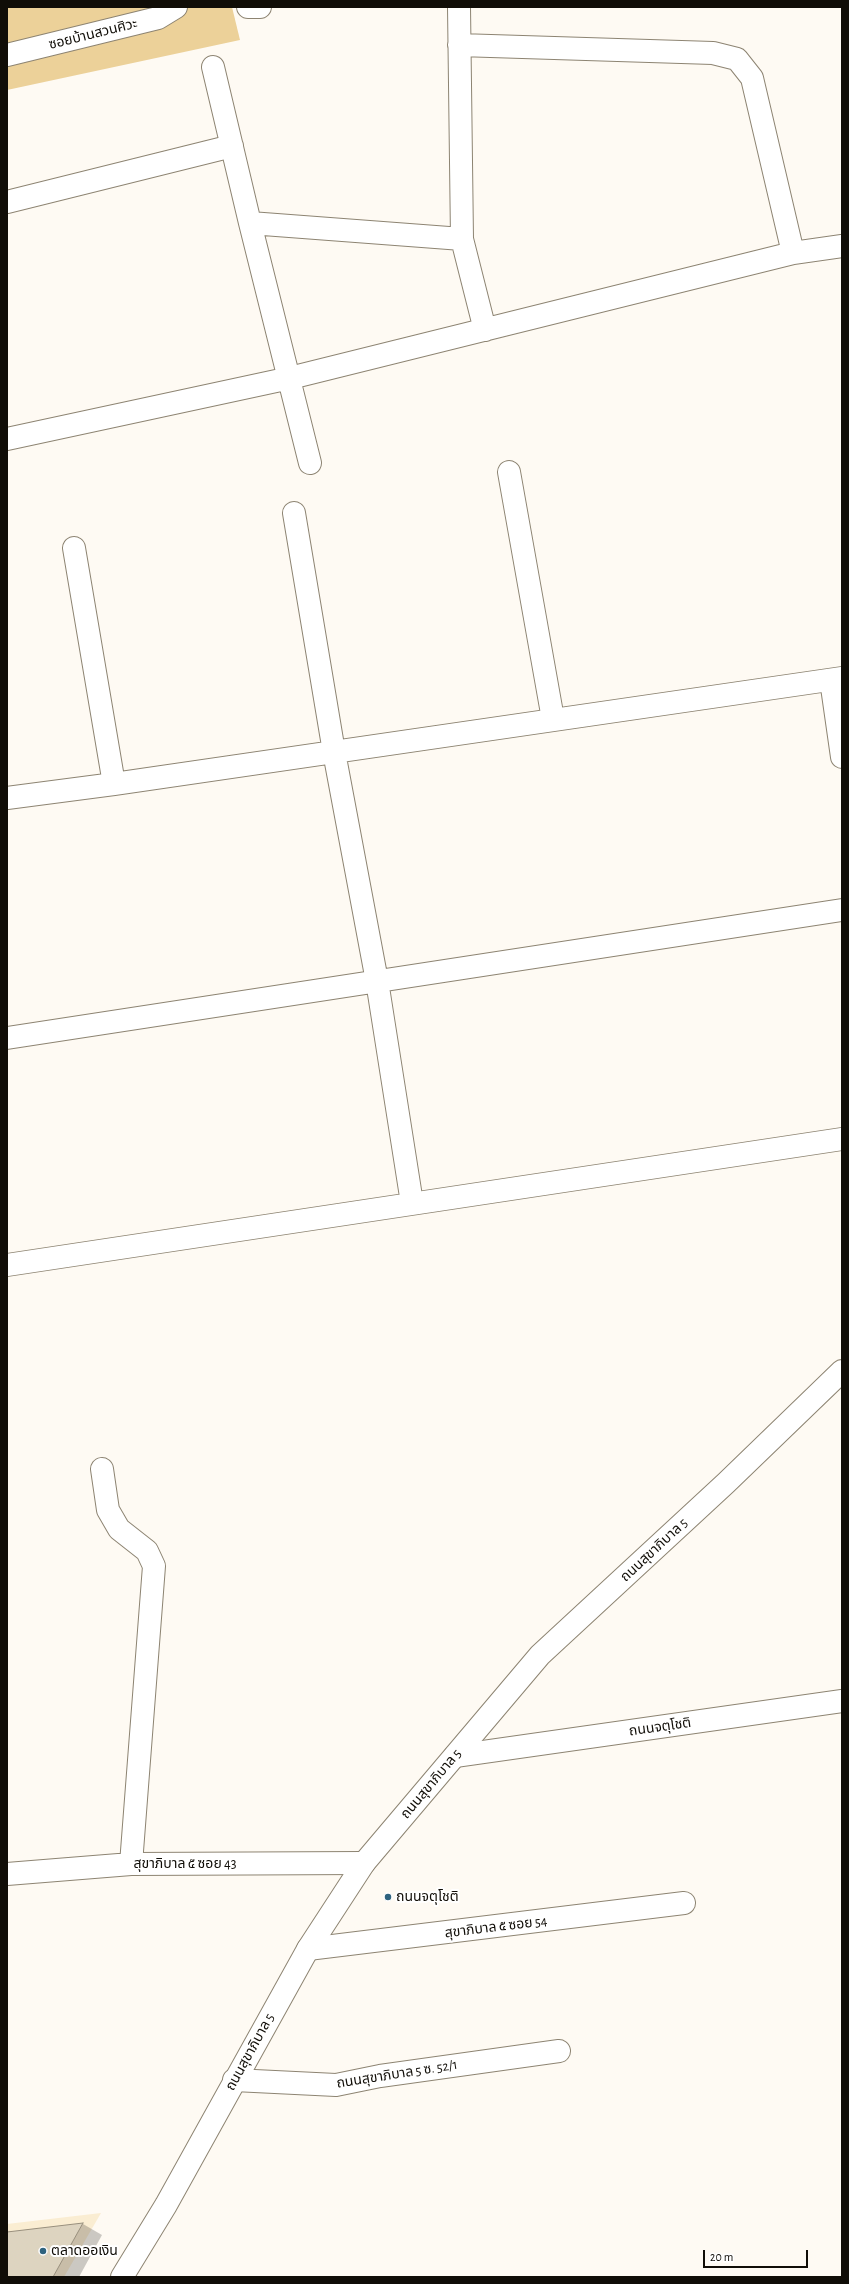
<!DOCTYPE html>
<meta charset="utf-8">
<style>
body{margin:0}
#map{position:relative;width:849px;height:2284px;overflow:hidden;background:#fefaf3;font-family:"Alegreya Sans",sans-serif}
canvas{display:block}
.frame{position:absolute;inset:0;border:8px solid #100d07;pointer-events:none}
.scale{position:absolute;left:703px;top:2250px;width:105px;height:18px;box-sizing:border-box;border:2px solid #100d07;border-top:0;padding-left:5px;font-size:12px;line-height:14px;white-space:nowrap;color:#100d07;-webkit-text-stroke:3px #fff;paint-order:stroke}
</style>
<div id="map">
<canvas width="849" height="2284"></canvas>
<div class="frame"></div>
<div class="scale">20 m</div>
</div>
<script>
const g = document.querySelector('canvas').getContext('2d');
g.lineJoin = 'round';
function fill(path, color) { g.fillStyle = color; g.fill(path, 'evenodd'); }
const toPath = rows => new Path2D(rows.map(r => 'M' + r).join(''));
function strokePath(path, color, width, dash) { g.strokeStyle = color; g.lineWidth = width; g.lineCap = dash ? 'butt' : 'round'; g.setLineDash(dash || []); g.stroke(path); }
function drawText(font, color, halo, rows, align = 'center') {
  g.font = font + ' "Alegreya Sans","Noto Sans Thai",sans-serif'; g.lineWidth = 4; g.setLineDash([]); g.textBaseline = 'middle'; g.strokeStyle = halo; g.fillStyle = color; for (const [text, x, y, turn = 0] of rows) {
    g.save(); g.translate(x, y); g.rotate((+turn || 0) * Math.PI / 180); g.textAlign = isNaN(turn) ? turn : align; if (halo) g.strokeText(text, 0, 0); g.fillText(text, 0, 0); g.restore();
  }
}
fill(toPath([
 [101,2213,64,2277,7,2277,7,2224]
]), '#faedd2');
fill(toPath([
 [7,7,232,7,240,40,7,90]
]), '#ecd199');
fill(toPath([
 [83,2224,102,2235,79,2277,7,2277,7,2233]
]), '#0003');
const building = toPath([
 [83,2223,53,2277,7,2277,7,2232,83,2223]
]);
fill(building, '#ddd4c0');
strokePath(building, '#99907e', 1);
const minor = toPath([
 [248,7,260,7],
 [459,7,462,239,485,330],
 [459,45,713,53,737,59,752,78,793,253],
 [7,55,158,18,176,7],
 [213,67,250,223,310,463],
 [7,202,232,146],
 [250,223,462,239],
 [7,439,290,378,793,253,842,246],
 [509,472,553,719],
 [294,513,334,752,377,981,412,1203],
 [74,548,114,784],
 [831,680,842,757],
 [7,798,114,784,842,678],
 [7,1038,842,910],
 [7,1265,842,1139],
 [102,1469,108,1510,119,1529,147,1551,154,1566,131,1864],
 [455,1756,842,1701],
 [7,1874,131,1864,364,1863],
 [308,1949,684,1903],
 [234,2080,336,2085,380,2076,559,2051]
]);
const major = toPath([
 [122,2277,166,2205,308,1949,364,1863,540,1655,726,1483,842,1371]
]);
strokePath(minor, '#8d8472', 24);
strokePath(major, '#8d8472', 24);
strokePath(minor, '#fff', 22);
strokePath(major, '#fff', 22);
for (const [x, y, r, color] of [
 [388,1897,4,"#2f637f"],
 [43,2251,4,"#2f637f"]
]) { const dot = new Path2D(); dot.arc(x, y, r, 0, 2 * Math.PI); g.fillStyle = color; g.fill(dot); strokePath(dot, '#fff', 1.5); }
drawText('14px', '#100d07', '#fff', [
 ["ซอยบ้านสวนศิวะ",93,34,-14],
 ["ถนนสุขาภิบาล 5",654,1550,-43],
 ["ถนนจตุโชติ",660,1727,-8],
 ["ถนนสุขาภิบาล 5",431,1784,-50],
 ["สุขาภิบาล ๕ ซอย 43",185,1864],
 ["สุขาภิบาล ๕ ซอย 54",496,1927,-7],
 ["ถนนสุขาภิบาล 5",250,2052,-61],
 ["ถนนสุขาภิบาล 5 ซ. 52/1",397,2074,-9]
]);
drawText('14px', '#100d07', '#fff', [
 ["ถนนจตุโชติ",396,1897],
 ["ตลาดออเงิน",51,2251]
], 'left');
</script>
